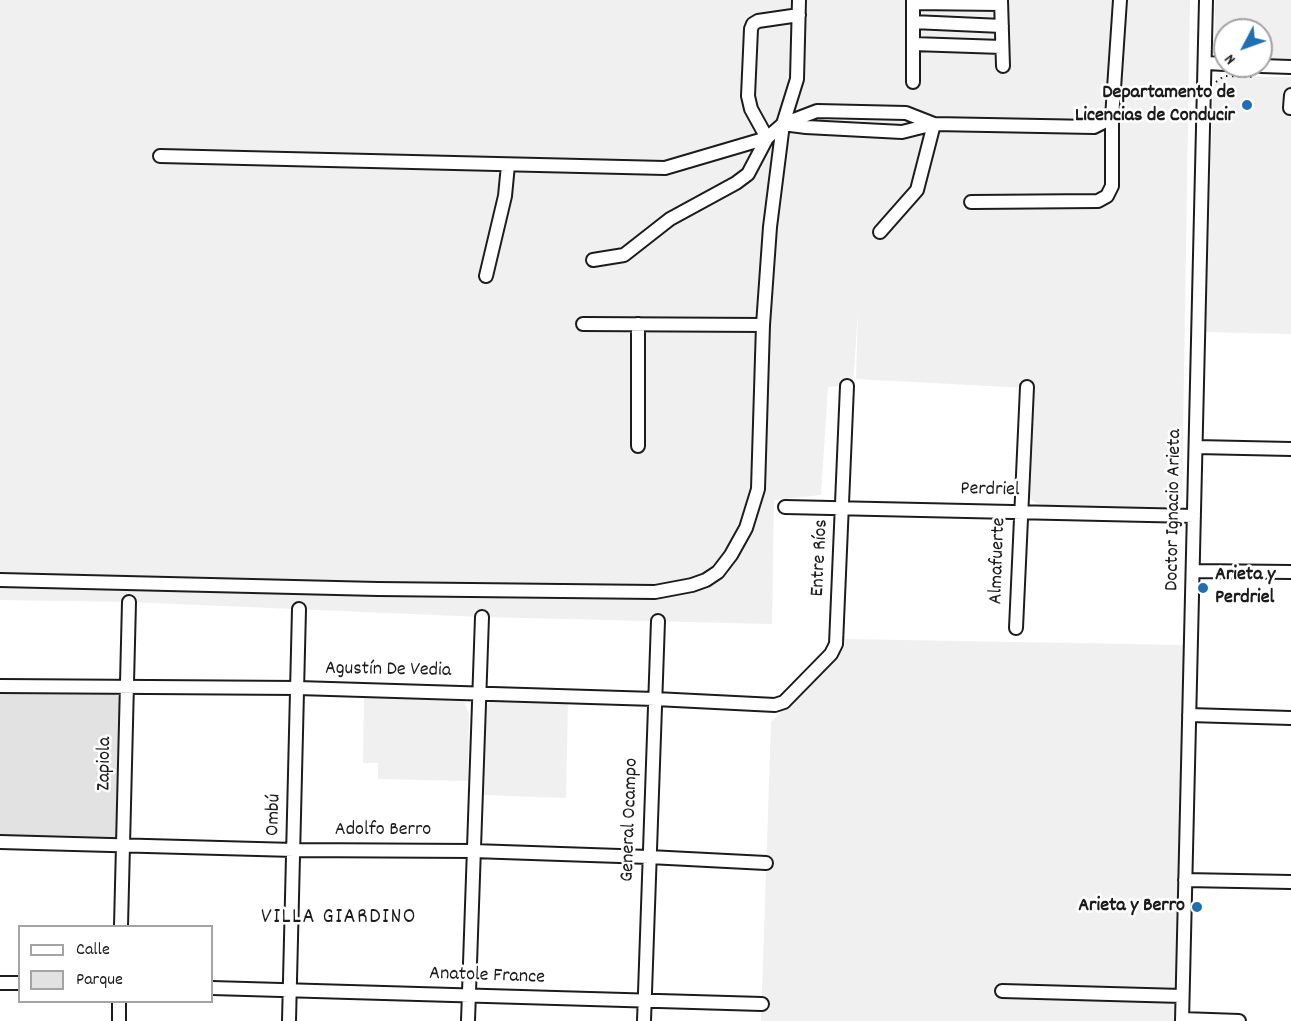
<!DOCTYPE html>
<meta charset="utf-8">
<style>
body{margin:0}
#map{position:relative;width:1291px;height:1021px;overflow:hidden;background:#fff;font-family:Dekko,sans-serif}
canvas{display:block}
.legend{position:absolute;left:18px;top:925px;width:195px;height:78px;box-sizing:border-box;background:#fff;border:2px solid #a4a4a4;margin:0;padding:8px 10px;list-style:none;font-size:18px;color:#1c1c1c}
.legend li{display:flex;align-items:center;gap:12px;height:30px}
.legend b{width:30px;border:2px solid #a4a4a4}
.north{position:absolute;left:1213px;top:18px;width:60px;height:60px;box-sizing:border-box;background:#fff;border:2px solid #a4a4a4;border-radius:50%;rotate:229deg;font-size:16px;font-weight:700;line-height:24px;text-align:center;color:#1c1c1c}
.north::after{content:'';display:block;margin:auto;width:21px;height:27px;background:#1f6fb2;clip-path:polygon(50% 0,100% 100%,50% 72%,0 100%)}
</style>
<div id="map">
<canvas width="1291" height="1021"></canvas>
<ul class="legend">
<li><b style="height:8px;background:#fff"></b>Calle</li>
<li><b style="height:16px;background:#e2e2e2"></b>Parque</li>
</ul>
<div class="north">N</div>
</div>
<script>
const g = document.querySelector('canvas').getContext('2d');
g.lineJoin = 'round';
function fill(path, color) { g.fillStyle = color; g.fill(path, 'evenodd'); }
const toPath = rows => new Path2D(rows.map(r => 'M' + r).join(''));
function strokePath(path, color, width, dash) { g.strokeStyle = color; g.lineWidth = width; g.lineCap = dash ? 'butt' : 'round'; g.setLineDash(dash || []); g.stroke(path); }
function drawText(font, color, halo, rows, align = 'center') {
  g.font = font + ' Dekko,sans-serif'; g.lineWidth = 5; g.setLineDash([]); g.textBaseline = 'middle'; g.strokeStyle = halo; g.fillStyle = color; for (const [text, x, y, turn = 0] of rows) {
    g.save(); g.translate(x, y); g.rotate((+turn || 0) * Math.PI / 180); g.textAlign = isNaN(turn) ? turn : align; if (halo) g.strokeText(text, 0, 0); g.fillText(text, 0, 0); g.restore();
  }
}
fill(toPath([
 [0,0,1190,0,1182,497,1173,508,1044,505,1036,503,1021,493,1027,388,856,379,858,312,853,385,828,387,821,495,774,500,772,624,482,617,129,602,0,600],
 [1215,0,1291,0,1291,63,1261,62,1261,30,1225,30,1225,61,1219,57,1215,50],
 [1224,76,1291,77,1291,334,1206,332,1213,88,1217,80],
 [845,639,1184,645,1176,1021,761,1021,771,722,845,647],
 [364,696,458,698,464,702,469,714,468,781,378,779,378,763,363,763],
 [493,698,568,701,566,798,483,795,486,707]
]), '#f0f0f0');
fill(toPath([
 [0,693,116,694,121,699,118,837,111,842,0,843]
]), '#e2e2e2');
const minor = toPath([
 [913,0,913,82],
 [1001,0,1003,66],
 [913,3,1001,4],
 [913,22,1002,26],
 [913,44,1002,47],
 [1206,63,1225,64],
 [1261,66,1291,67],
 [1290,108,1291,95],
 [160,156,665,168,767,138,783,124,817,111,906,113,934,124,902,132,806,127,783,124],
 [971,202,1098,201,1107,196,1112,186,1112,118],
 [880,232,917,190,934,124,1094,127,1112,118,1120,0],
 [593,260,624,255,670,219,736,183,748,174,767,138,751,109,748,96,751,29,753,24,758,21,799,15],
 [486,276,505,196,508,165],
 [583,324,763,325],
 [638,446,638,324],
 [1196,447,1291,449],
 [785,507,1194,516],
 [1193,571,1291,572],
 [0,580,378,589,655,592,692,585,706,580,718,572,731,555,746,528,758,489,763,325,770,227,783,124,797,79,799,0],
 [1016,628,1027,387],
 [0,686,298,688,655,699,775,705,784,702,831,654,836,644,847,386],
 [1189,715,1291,718],
 [0,842,294,850,473,851,649,857,766,863],
 [1185,880,1291,882],
 [121,926,129,602],
 [0,983,20,983],
 [212,988,762,1004],
 [1002,991,1182,996],
 [1182,1019,1239,1021],
 [119,1021,119,1002],
 [289,1021,299,609],
 [468,1021,482,617],
 [644,1021,658,621],
 [1182,1021,1206,0]
]);
strokePath(minor, '#1c1c1c', 16);
strokePath(toPath([
 [1216,82,1224,76,1256,77]
]), '#1c1c1c', 2, [1.5, 4.5]);
strokePath(minor, '#fff', 12);
for (const [x, y, r, color] of [
 [1247,105,6,"#1f6fb2"],
 [1203,588,6,"#1f6fb2"],
 [1197,907,6,"#1f6fb2"]
]) { const dot = new Path2D(); dot.arc(x, y, r, 0, 2 * Math.PI); g.fillStyle = color; g.fill(dot); strokePath(dot, '#fff', 2); }
drawText('bold 20px', '#1c1c1c', '#fff', [
 ["Departamento de",1235,94],
 ["Licencias de Conducir",1235,117],
 ["Arieta y",1215,576,"left"],
 ["Perdriel",1215,599,"left"],
 ["Arieta y Berro",1185,907]
], 'right');
drawText('20px', '#1c1c1c', '#fff', [
 ["Perdriel",990,491,1],
 ["Doctor Ignacio Arieta",1175,510,-89],
 ["Entre Ríos",821,558,-87],
 ["Almafuerte",999,561,-88],
 ["Agustín De Vedia",388,671,1],
 ["Zapiola",106,764,-89],
 ["Ombú",275,815,-88],
 ["General Ocampo",631,820,-88],
 ["Adolfo Berro",383,831],
 ["Anatole France",487,977,2]
]);
g.letterSpacing = '1.5px';
drawText('22px', '#1c1c1c', '#fff', [
 ["VILLA GIARDINO",339,919]
]);
g.letterSpacing = '0px';
</script>
